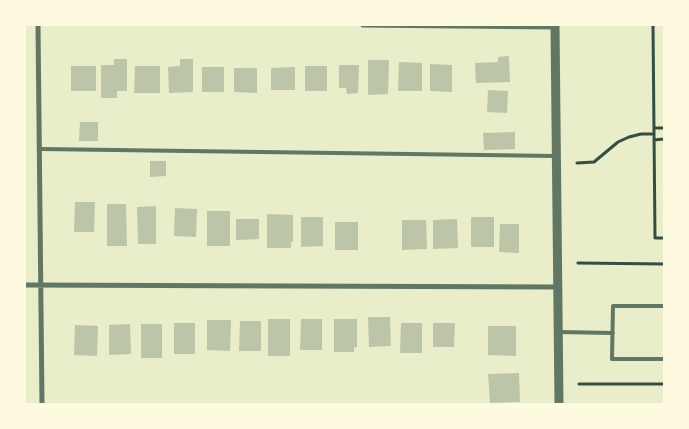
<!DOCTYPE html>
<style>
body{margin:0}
#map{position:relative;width:689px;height:429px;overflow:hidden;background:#e9edc9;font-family:"Source Sans 3",sans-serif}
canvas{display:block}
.frame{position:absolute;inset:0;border:26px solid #fefae0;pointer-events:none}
</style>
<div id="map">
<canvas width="689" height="429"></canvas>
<div class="frame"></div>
</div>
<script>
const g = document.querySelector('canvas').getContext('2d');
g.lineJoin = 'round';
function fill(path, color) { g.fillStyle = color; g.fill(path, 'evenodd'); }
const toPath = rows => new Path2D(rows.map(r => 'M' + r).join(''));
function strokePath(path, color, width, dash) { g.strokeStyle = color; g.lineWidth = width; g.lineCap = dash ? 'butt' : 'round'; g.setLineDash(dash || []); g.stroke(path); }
fill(toPath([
 [509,56,510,82,476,83,475,63,498,62,498,57],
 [114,59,127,59,127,91,117,91,117,98,101,98,101,65,114,65],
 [180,59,193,59,193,92,169,93,168,67,180,66],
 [368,60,389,60,388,94,368,95],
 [399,62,422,63,422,91,398,91],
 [430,64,452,65,452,92,430,91],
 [339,65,359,65,358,93,347,94,346,88,339,88],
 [71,66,96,66,96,91,71,91],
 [135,66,160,66,160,93,134,93],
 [305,66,327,66,327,91,305,91],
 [202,67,224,67,224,92,202,92],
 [295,67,295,90,271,90,271,68],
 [234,68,257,68,257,93,234,92],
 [488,90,508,91,507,113,487,112],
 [80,122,98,122,98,141,79,141],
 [515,132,515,149,484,150,483,133],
 [150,161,166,161,166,176,150,177],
 [75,202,95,202,94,232,74,232],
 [107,204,126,204,127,246,107,246],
 [156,206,156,244,138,244,137,207],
 [175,208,197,209,196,237,174,236],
 [207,211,230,211,230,246,207,246],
 [267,214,293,215,293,242,291,242,291,248,267,248],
 [301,217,323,217,323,246,301,247],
 [471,217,494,217,494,247,471,247],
 [236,219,259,219,259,239,236,240],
 [457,219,458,248,433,249,433,220],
 [402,220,426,220,427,249,402,250],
 [335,222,358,222,358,250,335,250],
 [500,224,519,224,519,253,499,252],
 [368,317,390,317,391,346,369,347],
 [268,319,290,319,290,356,268,356],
 [301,319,322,319,322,350,300,350],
 [334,319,357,319,357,347,354,347,354,352,334,352],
 [207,320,231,320,230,351,207,350],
 [240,321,261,321,261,351,239,351],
 [174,323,195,323,195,354,174,354],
 [401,323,422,323,422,353,400,353],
 [433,323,455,323,454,347,433,347],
 [130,324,131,354,109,355,109,325],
 [141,324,162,324,162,358,141,358],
 [75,325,98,326,97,356,74,355],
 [488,326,516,326,516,356,488,355],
 [519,373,520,402,490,403,488,374]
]), '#bcc5a7');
strokePath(toPath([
 [653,25,655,238,664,238],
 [654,128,664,128],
 [654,140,664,139],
 [577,163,594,162,618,142,629,137,641,134,654,134],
 [578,263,664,264],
 [579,384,664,384]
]), '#344e41', 3);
strokePath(toPath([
 [40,149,556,156],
 [664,306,613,306,612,359,664,359],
 [558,332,613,333]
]), '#617663', 4);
strokePath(toPath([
 [38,25,42,404],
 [363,25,555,27],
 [25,285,557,287]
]), '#617663', 5);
strokePath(toPath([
 [555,25,559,404]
]), '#617663', 9);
</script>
